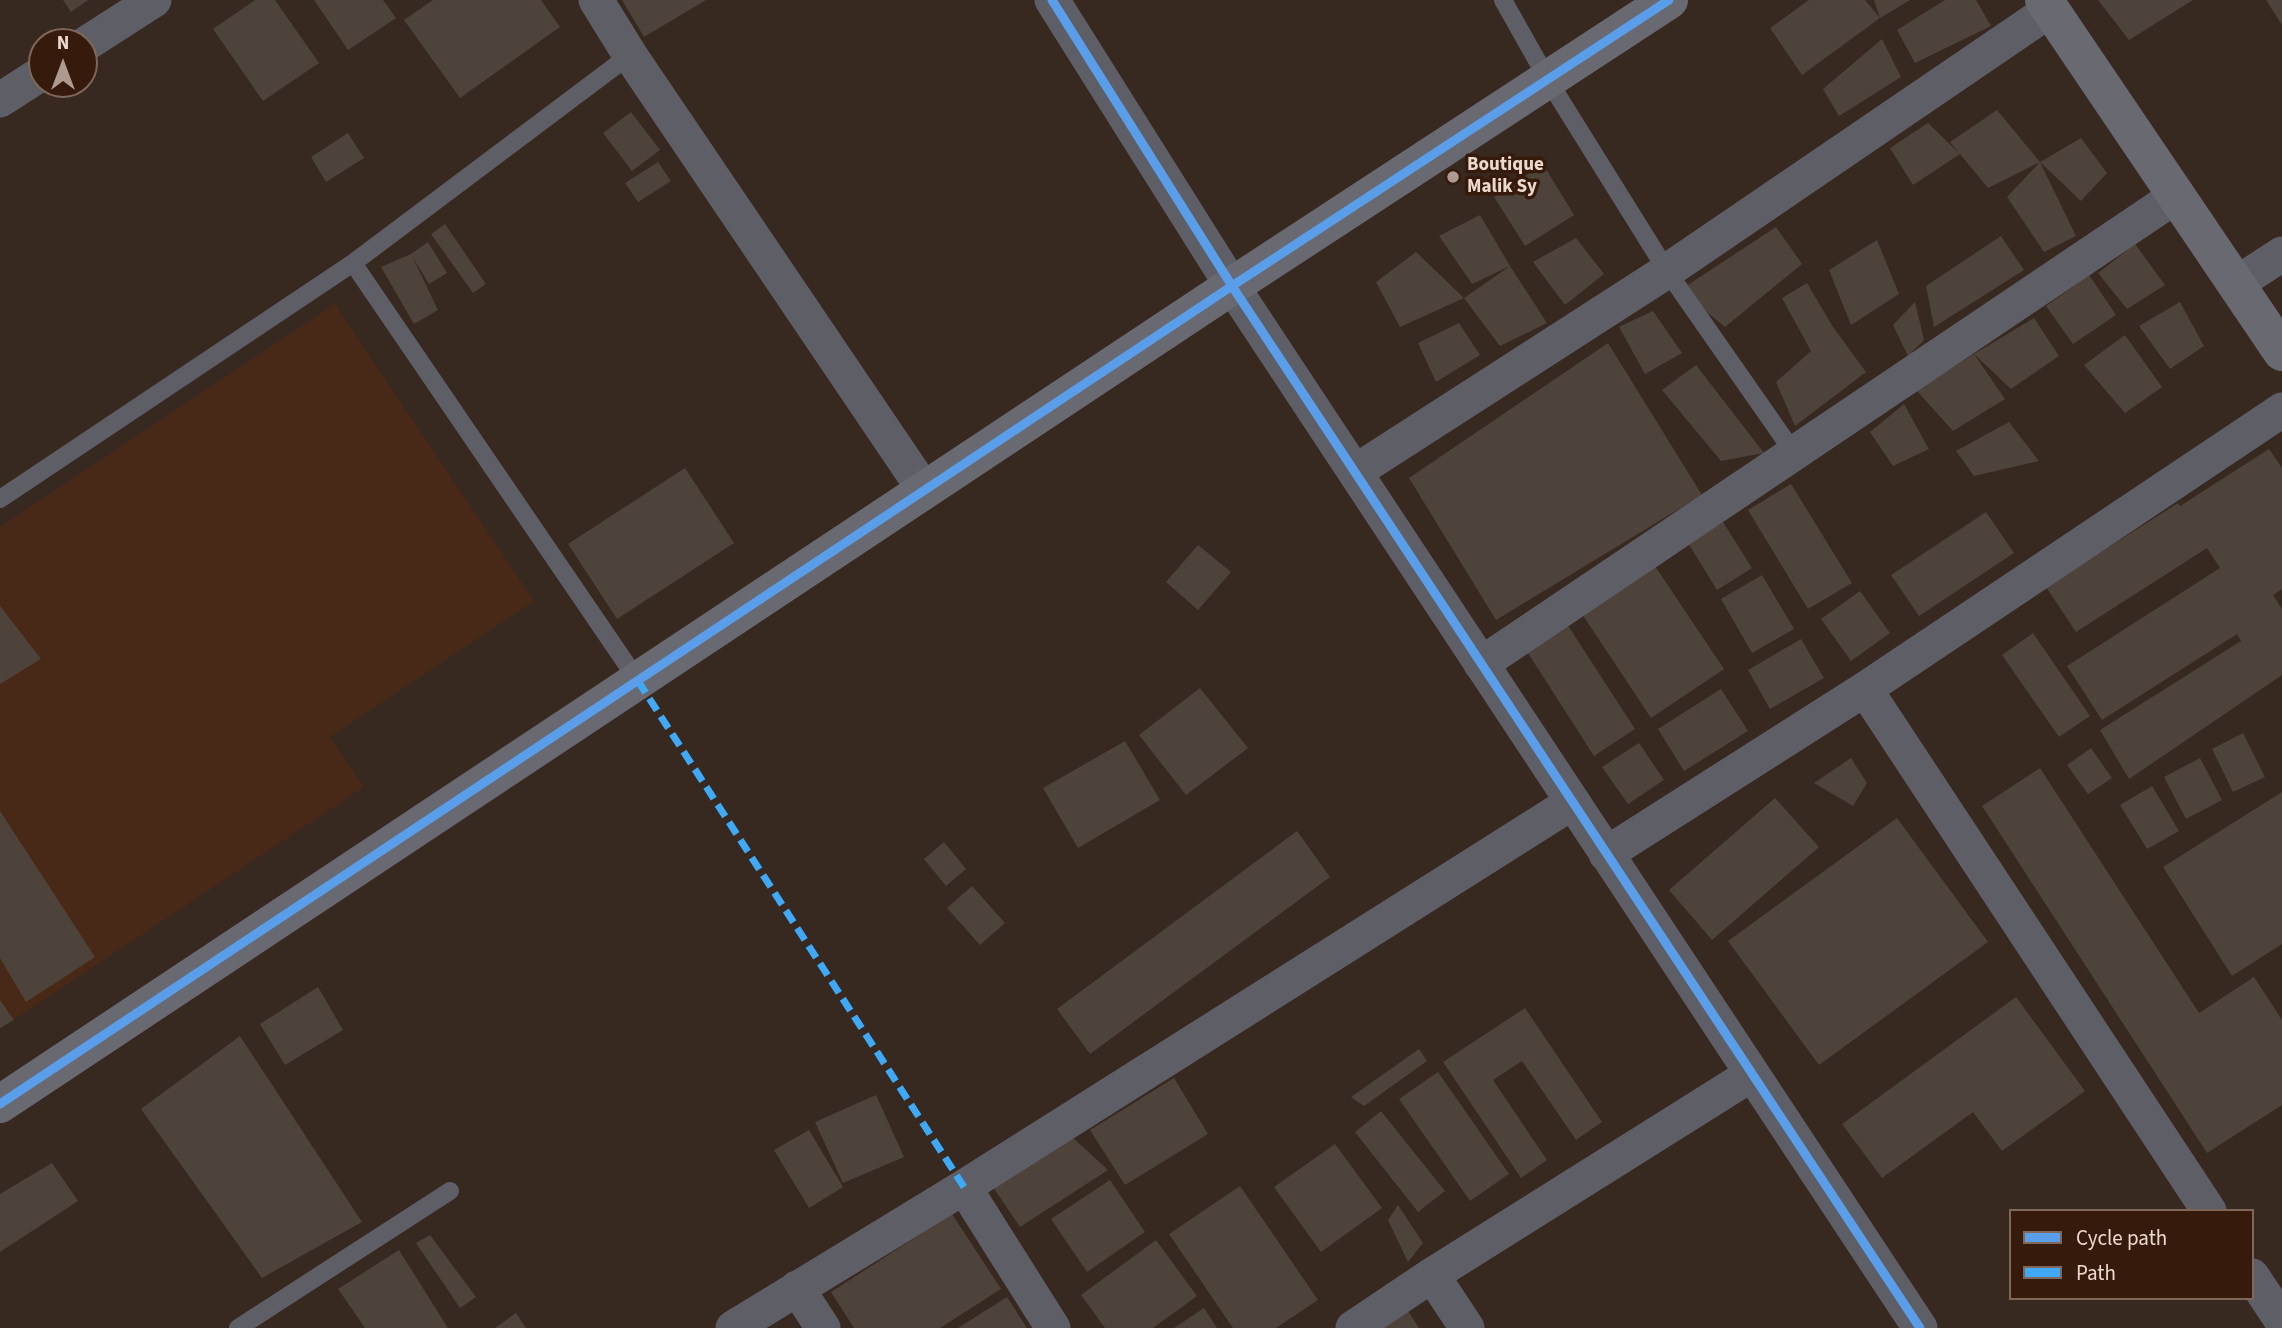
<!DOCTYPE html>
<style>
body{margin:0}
#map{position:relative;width:2282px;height:1328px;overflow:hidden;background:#372820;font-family:"Source Sans 3",sans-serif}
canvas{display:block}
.legend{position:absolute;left:2009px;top:1209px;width:245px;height:91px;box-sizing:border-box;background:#361b0c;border:2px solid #7f675a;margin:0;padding:9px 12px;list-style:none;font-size:21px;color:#ecd9d0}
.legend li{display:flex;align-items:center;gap:14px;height:35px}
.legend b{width:35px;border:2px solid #7f675a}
.north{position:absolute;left:28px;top:28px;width:70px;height:70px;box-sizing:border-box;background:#361b0c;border:2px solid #7f675a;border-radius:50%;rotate:0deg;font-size:19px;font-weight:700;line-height:28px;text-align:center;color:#ecd9d0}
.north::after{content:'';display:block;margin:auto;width:24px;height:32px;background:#ad9b92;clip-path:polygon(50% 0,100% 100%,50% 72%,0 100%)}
</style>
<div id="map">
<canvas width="2282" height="1328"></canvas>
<ul class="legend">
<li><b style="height:9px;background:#5a9eea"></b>Cycle path</li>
<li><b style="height:9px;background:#3fa9f5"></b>Path</li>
</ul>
<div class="north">N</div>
</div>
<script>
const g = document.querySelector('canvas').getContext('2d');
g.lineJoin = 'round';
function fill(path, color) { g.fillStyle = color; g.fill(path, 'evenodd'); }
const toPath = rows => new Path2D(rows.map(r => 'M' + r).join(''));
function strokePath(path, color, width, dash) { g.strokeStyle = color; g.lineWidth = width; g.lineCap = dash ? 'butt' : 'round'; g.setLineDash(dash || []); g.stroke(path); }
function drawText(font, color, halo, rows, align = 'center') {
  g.font = font + ' "Source Sans 3",sans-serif'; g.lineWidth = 7; g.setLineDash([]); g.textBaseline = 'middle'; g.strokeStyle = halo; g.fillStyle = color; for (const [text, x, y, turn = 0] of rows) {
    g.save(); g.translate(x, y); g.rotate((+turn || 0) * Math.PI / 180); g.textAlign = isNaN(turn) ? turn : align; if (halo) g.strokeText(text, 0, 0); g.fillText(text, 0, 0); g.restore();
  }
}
fill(toPath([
 [335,304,534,601,330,737,364,787,0,1029,0,527]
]), '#482917');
fill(toPath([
 [63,0,88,0,71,12],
 [255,0,275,0,319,63,263,101,213,29],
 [314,0,383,0,396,18,348,50],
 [433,0,541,0,560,27,460,98,404,20],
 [622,0,706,0,644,37],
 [1809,0,1865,0,1880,18,1802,75,1770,28],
 [1874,0,1910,0,1880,18],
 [1945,0,1976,0,1991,26,1915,63,1897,30],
 [2098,0,2193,0,2129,40],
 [2266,0,2282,0,2282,25],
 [1882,39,1901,77,1839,116,1823,89],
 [1997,110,2040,162,1988,188,1950,142],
 [631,112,660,150,632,171,603,133],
 [1928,123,1960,154,1913,185,1890,148],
 [348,133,364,158,326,182,311,157],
 [2081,138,2107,173,2081,201,2040,162],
 [658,162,671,181,638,202,625,183],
 [2040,162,2076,236,2044,252,2007,197],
 [1543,164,1574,215,1525,246,1494,197],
 [1480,215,1510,266,1472,284,1439,236],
 [445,224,486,284,473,293,431,234],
 [1776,227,1802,264,1725,327,1680,290],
 [2001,236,2024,270,1934,327,1926,286],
 [1576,238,1604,274,1565,305,1533,262],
 [1877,240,1899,294,1851,325,1829,270],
 [428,242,447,273,429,284,412,256,438,310,414,324,381,267,411,254],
 [2135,244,2165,285,2127,309,2098,273],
 [1416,252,1464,298,1400,327,1376,282],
 [1510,266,1547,323,1500,346,1464,298],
 [2089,275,2116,315,2073,344,2046,306],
 [1807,283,1833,327,1866,372,1795,426,1776,382,1811,351,1782,298],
 [1915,302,1924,340,1908,356,1893,325],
 [2180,302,2204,346,2170,369,2139,326],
 [1653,311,1682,353,1645,374,1619,327],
 [2034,318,2059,356,2011,389,1974,354],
 [1459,323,1480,355,1436,382,1418,343],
 [2125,335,2162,387,2125,413,2084,365],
 [1608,343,1702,495,1496,620,1409,478],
 [1974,354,2005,399,1953,431,1916,390],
 [1696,365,1764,453,1721,461,1662,390],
 [1904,404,1929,449,1893,466,1870,432],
 [2009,422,2039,461,1974,476,1956,451],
 [2269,449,2282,468,2282,589,2273,595,2282,609,2282,675,2129,779,2100,730,2241,641,2237,634,2102,720,2067,666,2220,568,2207,548,2076,632,2046,587,2178,503,2180,506],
 [685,468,734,543,617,619,568,544],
 [1791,484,1852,583,1808,609,1748,510],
 [1986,512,2014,553,1919,616,1891,575],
 [1723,522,1752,568,1717,590,1688,543],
 [1198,545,1231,572,1198,610,1166,582],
 [1655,566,1724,669,1651,718,1582,614],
 [1762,575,1794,629,1752,653,1721,599],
 [1860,591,1890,633,1851,661,1821,619],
 [0,606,41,659,0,684],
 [1567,624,1635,729,1594,756,1526,650],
 [2033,633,2090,716,2059,737,2002,655],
 [1801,639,1824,678,1770,709,1748,670],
 [1200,688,1248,748,1186,795,1139,735],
 [1721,689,1748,731,1684,771,1658,729],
 [2243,733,2265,777,2233,792,2212,749],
 [1125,741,1160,800,1078,848,1043,788],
 [1639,743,1664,780,1628,804,1602,767],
 [2091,748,2112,778,2088,794,2067,765],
 [1851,758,1867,783,1853,806,1814,783],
 [2200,758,2222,800,2186,819,2164,777],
 [2040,768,2199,1013,2254,977,2282,1020,2282,1105,2207,1153,1982,806],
 [2152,786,2179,831,2147,849,2120,805],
 [2282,792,2282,944,2232,976,2163,867],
 [1775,798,1819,847,1712,940,1669,890],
 [0,811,95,957,26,1002,0,958],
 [1897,818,1988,942,1819,1065,1728,941],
 [1297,831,1330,877,1090,1054,1057,1009],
 [944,842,966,869,946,886,924,859],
 [972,886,1005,923,980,945,947,908],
 [318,987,343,1030,285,1065,260,1024],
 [2016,997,2085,1091,2002,1151,1973,1112,1882,1178,1842,1124],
 [0,1000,14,1020,0,1028],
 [1525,1008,1602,1122,1576,1140,1522,1061,1493,1080,1547,1160,1521,1178,1443,1062],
 [240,1036,362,1222,262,1278,141,1109],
 [1419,1049,1427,1061,1364,1106,1351,1097],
 [1438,1072,1509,1174,1470,1201,1399,1099],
 [1174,1078,1208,1134,1125,1185,1090,1130],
 [876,1095,904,1157,843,1183,815,1122],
 [1381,1111,1445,1191,1418,1212,1355,1132],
 [809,1130,843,1187,809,1208,774,1150],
 [1071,1136,1108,1170,1020,1227,993,1187],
 [1335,1144,1382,1208,1321,1252,1274,1187],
 [52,1163,78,1201,0,1252,0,1194],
 [1110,1180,1145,1232,1087,1272,1051,1219],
 [1240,1186,1318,1300,1276,1328,1233,1328,1169,1234],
 [1398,1205,1423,1243,1408,1262,1388,1220],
 [952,1214,1001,1289,940,1328,854,1328,831,1292],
 [430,1235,476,1297,460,1308,416,1243],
 [1156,1240,1197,1296,1153,1328,1105,1328,1081,1295],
 [399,1250,448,1328,365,1328,338,1289],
 [1007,1297,1027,1328,958,1328],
 [1204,1308,1217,1328,1174,1328],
 [1408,1311,1419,1328,1382,1328],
 [516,1313,526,1328,495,1328]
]), '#4e433a');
strokePath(toPath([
 [1503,0,1548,80,1667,271,1794,453],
 [353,263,638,681],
 [0,499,353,263,630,55],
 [238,1328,450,1191]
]), '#5e5e66', 18);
strokePath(toPath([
 [596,0,630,55,925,491],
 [1052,0,1232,286,1920,1328],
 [84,45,154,0],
 [0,100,42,73],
 [2236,284,2282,254],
 [1355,472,1667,271,2050,10],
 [1481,664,2176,196],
 [1865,689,2209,1211],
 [1606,854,1865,689,2282,410],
 [964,1187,1053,1328],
 [1432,1275,1467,1328],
 [2252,1276,2282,1321],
 [797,1288,823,1328],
 [733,1328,964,1187,1573,802],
 [1353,1328,1432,1275,1752,1074]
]), '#5e5e66', 35);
strokePath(toPath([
 [2044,0,2282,352],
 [0,1104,1232,286,1669,0]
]), '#696972', 38);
strokePath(toPath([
 [638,681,964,1187]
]), '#3fa9f5', 7, [14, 7]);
strokePath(toPath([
 [1052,0,1232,286,1920,1328],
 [0,1104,1232,286,1669,0]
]), '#5a9eea', 9);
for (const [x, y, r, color] of [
 [1453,177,7,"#ad9b92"]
]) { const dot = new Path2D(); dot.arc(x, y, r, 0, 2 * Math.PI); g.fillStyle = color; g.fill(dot); strokePath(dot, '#361b0c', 2.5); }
drawText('bold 19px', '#ecd9d0', '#361b0c', [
 ["Boutique",1467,166],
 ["Malik Sy",1467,188]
], 'left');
</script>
